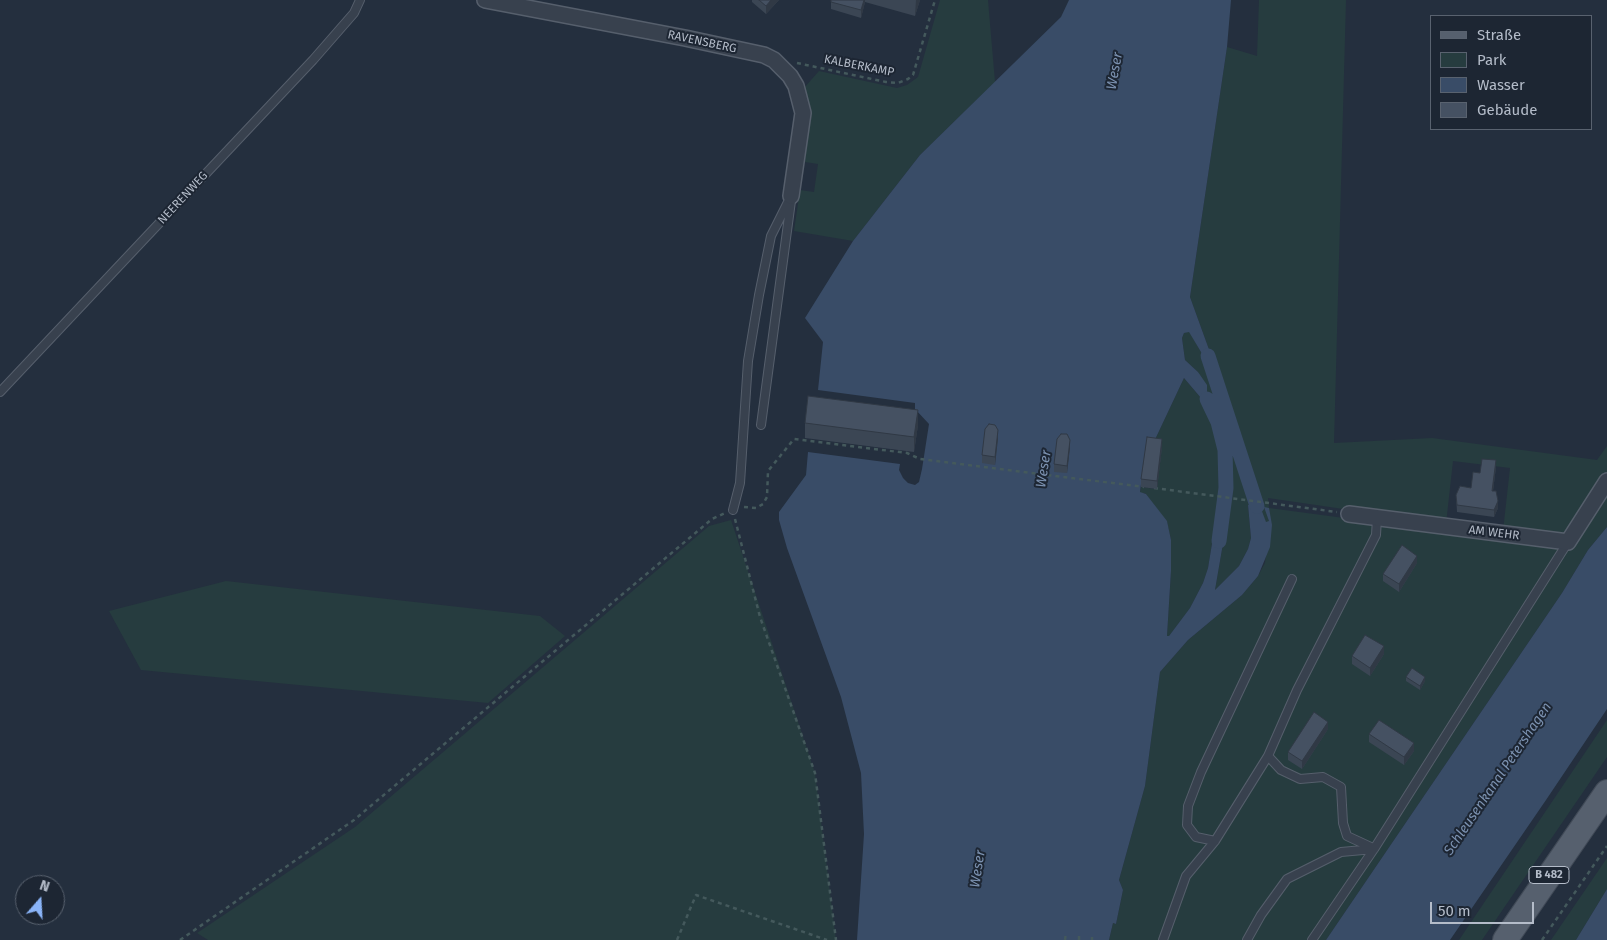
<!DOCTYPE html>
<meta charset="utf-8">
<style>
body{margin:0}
#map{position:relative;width:1607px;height:940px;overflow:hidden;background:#242f3e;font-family:"Fira Sans",sans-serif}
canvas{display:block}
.legend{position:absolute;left:1430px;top:15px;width:162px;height:115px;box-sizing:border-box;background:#1d2633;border:1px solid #59626f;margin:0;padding:6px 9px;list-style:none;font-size:15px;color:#b4bcc9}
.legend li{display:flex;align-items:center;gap:10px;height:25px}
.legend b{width:25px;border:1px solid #59626f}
.north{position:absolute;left:15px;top:875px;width:50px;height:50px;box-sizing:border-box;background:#1d2633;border:1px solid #59626f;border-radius:50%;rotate:19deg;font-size:14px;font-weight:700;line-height:20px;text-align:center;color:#b4bcc9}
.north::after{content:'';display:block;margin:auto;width:18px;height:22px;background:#8ab4f8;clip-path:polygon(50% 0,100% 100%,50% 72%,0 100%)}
.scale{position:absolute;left:1430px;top:902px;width:104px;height:22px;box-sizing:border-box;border:2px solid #b4bcc9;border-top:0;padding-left:6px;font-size:15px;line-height:18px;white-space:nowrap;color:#b4bcc9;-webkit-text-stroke:4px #1d2633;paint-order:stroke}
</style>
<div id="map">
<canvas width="1607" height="940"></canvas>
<ul class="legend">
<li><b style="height:6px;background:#56606e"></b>Straße</li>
<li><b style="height:14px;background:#263c3f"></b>Park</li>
<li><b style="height:14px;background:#394c67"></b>Wasser</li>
<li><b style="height:14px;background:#455162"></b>Gebäude</li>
</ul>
<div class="north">N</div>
<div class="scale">50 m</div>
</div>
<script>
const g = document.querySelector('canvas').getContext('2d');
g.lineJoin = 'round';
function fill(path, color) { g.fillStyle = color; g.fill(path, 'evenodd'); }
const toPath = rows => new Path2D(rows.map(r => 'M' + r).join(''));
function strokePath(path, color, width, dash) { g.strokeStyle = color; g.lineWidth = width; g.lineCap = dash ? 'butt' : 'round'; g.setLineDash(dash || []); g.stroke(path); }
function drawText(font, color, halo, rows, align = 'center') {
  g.font = font + ' "Fira Sans",sans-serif'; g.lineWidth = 4; g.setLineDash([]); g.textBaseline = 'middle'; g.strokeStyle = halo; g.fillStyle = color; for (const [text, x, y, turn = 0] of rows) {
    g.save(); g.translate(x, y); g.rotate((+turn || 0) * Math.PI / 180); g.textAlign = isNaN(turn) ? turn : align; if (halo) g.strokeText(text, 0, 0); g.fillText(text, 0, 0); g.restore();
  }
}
fill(toPath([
 [940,0,988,0,995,82,920,155,853,241,794,231,800,190,814,192,818,164,805,162,807,114,804,88,819,71,897,88,907,85,918,77],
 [1259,0,1346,0,1334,443,1432,438,1597,460,1607,446,1607,472,1560,538,1503,531,1510,468,1453,461,1446,524,1268,498,1269,508,1569,548,1607,492,1607,527,1588,550,1562,593,1326,940,1109,940,1113,923,1116,924,1123,890,1119,880,1145,786,1160,672,1188,640,1242,595,1258,576,1265,563,1269,522,1266,523,1248,505,1251,538,1248,549,1239,566,1215,590,1230,503,1223,541,1214,540,1219,501,1208,568,1203,583,1190,608,1169,636,1167,636,1171,571,1171,540,1167,522,1145,493,1140,493,1141,487,1156,489,1152,446,1184,378,1201,398,1198,372,1185,360,1182,338,1184,333,1189,331,1204,357,1211,355,1190,297,1227,47,1257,56],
 [731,520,815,773,836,940,208,940,197,933,355,827,709,526],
 [226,581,540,616,565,636,488,703,141,670,109,611],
 [1607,720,1607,757,1482,940,1459,940],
 [1607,858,1607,889,1576,940,1551,940]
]), '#263c3f');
fill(toPath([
 [1069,0,1231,0,1227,47,1190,297,1211,355,1204,357,1189,332,1184,333,1182,338,1185,360,1198,372,1207,385,1207,399,1201,398,1184,378,1152,446,1146,445,1140,492,1146,494,1167,521,1171,540,1171,571,1167,636,1169,636,1190,608,1203,583,1208,568,1219,501,1214,540,1223,541,1230,503,1215,590,1239,566,1248,549,1251,538,1248,505,1260,506,1266,522,1269,521,1264,507,1269,508,1272,525,1270,547,1258,576,1242,595,1188,640,1160,672,1145,786,1119,880,1123,890,1116,924,1113,923,1109,940,857,940,864,834,861,773,841,697,787,548,779,520,779,512,806,475,808,452,900,464,899,470,903,478,908,483,915,485,919,482,922,469,929,424,915,409,915,403,818,390,823,342,805,318,853,241,920,155,1061,17],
 [1607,527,1607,709,1546,800,1450,940,1326,940,1562,593,1588,550],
 [1607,889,1607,940,1576,940]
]), '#394c67');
strokePath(toPath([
 [1208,356,1257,506],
 [1207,399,1218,422,1225,450,1226,488,1219,541]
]), '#394c67', 15);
const service = toPath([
 [0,392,313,60,354,13,360,0],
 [761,425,791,201],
 [733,510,740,483,748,361,759,295,771,236,791,196],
 [1268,756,1281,770,1300,779,1323,777,1341,787,1343,823,1347,836,1373,848],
 [1215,841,1196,837,1187,825,1188,806,1201,772,1292,579],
 [1163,940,1186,876,1215,841,1268,756,1297,690,1376,535,1377,518],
 [1247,940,1261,915,1287,879,1341,852,1374,849],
 [1312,940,1374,849,1568,542]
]);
const minor = toPath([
 [485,0,685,38,764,55,774,60,790,76,796,86,803,113,791,196],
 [1349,514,1568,542,1607,481]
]);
const primary = toPath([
 [1505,940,1607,792]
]);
strokePath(service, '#565f6c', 10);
strokePath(minor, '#565f6c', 18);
strokePath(primary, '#414a57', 26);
strokePath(toPath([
 [797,63,886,82,898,83,908,79,913,75,935,0],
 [1154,488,1337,512],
 [744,507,756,508,763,504,767,497,768,471,794,439,907,453,920,459,1144,487],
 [735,519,760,617,815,773,836,940],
 [180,940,354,820,712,519,725,513],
 [677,940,696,895,827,940],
 [1065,940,1066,933],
 [1079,940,1079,935],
 [1092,940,1092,937],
 [1542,940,1607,846]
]), '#44595c', 2.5, [4, 4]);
strokePath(service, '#38414e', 8);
strokePath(minor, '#38414e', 15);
strokePath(primary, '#56606e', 24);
fill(toPath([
 [752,0,779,0,766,14,752,2],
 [831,0,920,0,915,16,865,2,861,18,831,9],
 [805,423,918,425,914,452,805,438],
 [998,438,995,465,982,463,982,455],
 [1070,447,1067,473,1054,472,1054,464],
 [1162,447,1157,489,1141,487,1141,479],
 [1496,467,1493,491,1498,508,1494,517,1457,512,1456,495,1471,488],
 [1417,563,1399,592,1383,581,1383,574],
 [1384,654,1370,676,1352,664,1352,656],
 [1406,677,1425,681,1420,690,1406,681],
 [1328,729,1302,769,1288,760,1288,752],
 [1369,734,1414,751,1404,765,1369,742]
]), '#3b4654');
fill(toPath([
 [771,0,779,0,766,14,766,6],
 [864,0,865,0,865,2,861,18,861,10],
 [916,0,920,0,915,16],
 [918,410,918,425,914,452,914,437],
 [998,430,998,438,995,465,995,457],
 [1162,439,1162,447,1157,489,1157,481],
 [1070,440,1070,447,1067,473,1067,466],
 [1496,460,1496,467,1492,498,1492,491],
 [1498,501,1498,508,1494,517,1494,510],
 [1417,556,1417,563,1399,592,1399,584],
 [1384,646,1384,654,1370,676,1370,668],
 [1425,677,1425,681,1420,690,1420,686],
 [1328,722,1328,729,1302,769,1302,761],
 [1414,743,1414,751,1404,765,1404,757]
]), '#303945');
const building = toPath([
 [759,0,771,0,766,6,759,0],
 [831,0,864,0,861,10,831,2,831,0],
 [808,396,918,410,914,437,805,423,808,396],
 [989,424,995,425,998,430,995,457,982,455,985,429,989,424],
 [1061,434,1067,434,1070,440,1067,466,1054,464,1057,439,1061,434],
 [1147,437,1162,439,1157,481,1141,479,1147,437],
 [1482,459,1496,460,1492,491,1496,491,1498,501,1494,510,1457,505,1456,495,1460,486,1471,488,1473,472,1480,473,1482,459],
 [1402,545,1417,556,1399,584,1383,574,1402,545],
 [1365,635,1384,646,1370,668,1352,656,1365,635],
 [1412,668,1425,677,1420,686,1406,677,1412,668],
 [1314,712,1328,722,1302,761,1288,752,1314,712],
 [1379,720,1414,743,1404,757,1369,734,1379,720]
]);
fill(building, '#455162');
strokePath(building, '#303945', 1);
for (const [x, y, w] of [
 [1549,875,40]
]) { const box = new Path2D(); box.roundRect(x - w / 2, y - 8.5, w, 17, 4); g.fillStyle = '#1d2633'; g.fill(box); strokePath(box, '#b4bcc9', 1); }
drawText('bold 11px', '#b4bcc9', null, [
 ["B 482",1549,875]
]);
drawText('12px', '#b4bcc9', '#1d2633', [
 ["RAVENSBERG",702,42,12],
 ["KALBERKAMP",859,66,11],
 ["NEERENWEG",183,198,-47],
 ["AM WEHR",1494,533,7]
]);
drawText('italic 14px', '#7c92b1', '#1d2633', [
 ["Weser",1115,71,-80],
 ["Weser",1044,469,-81],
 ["Schleusenkanal Petershagen",1498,779,-56],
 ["Weser",978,869,-81]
]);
</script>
